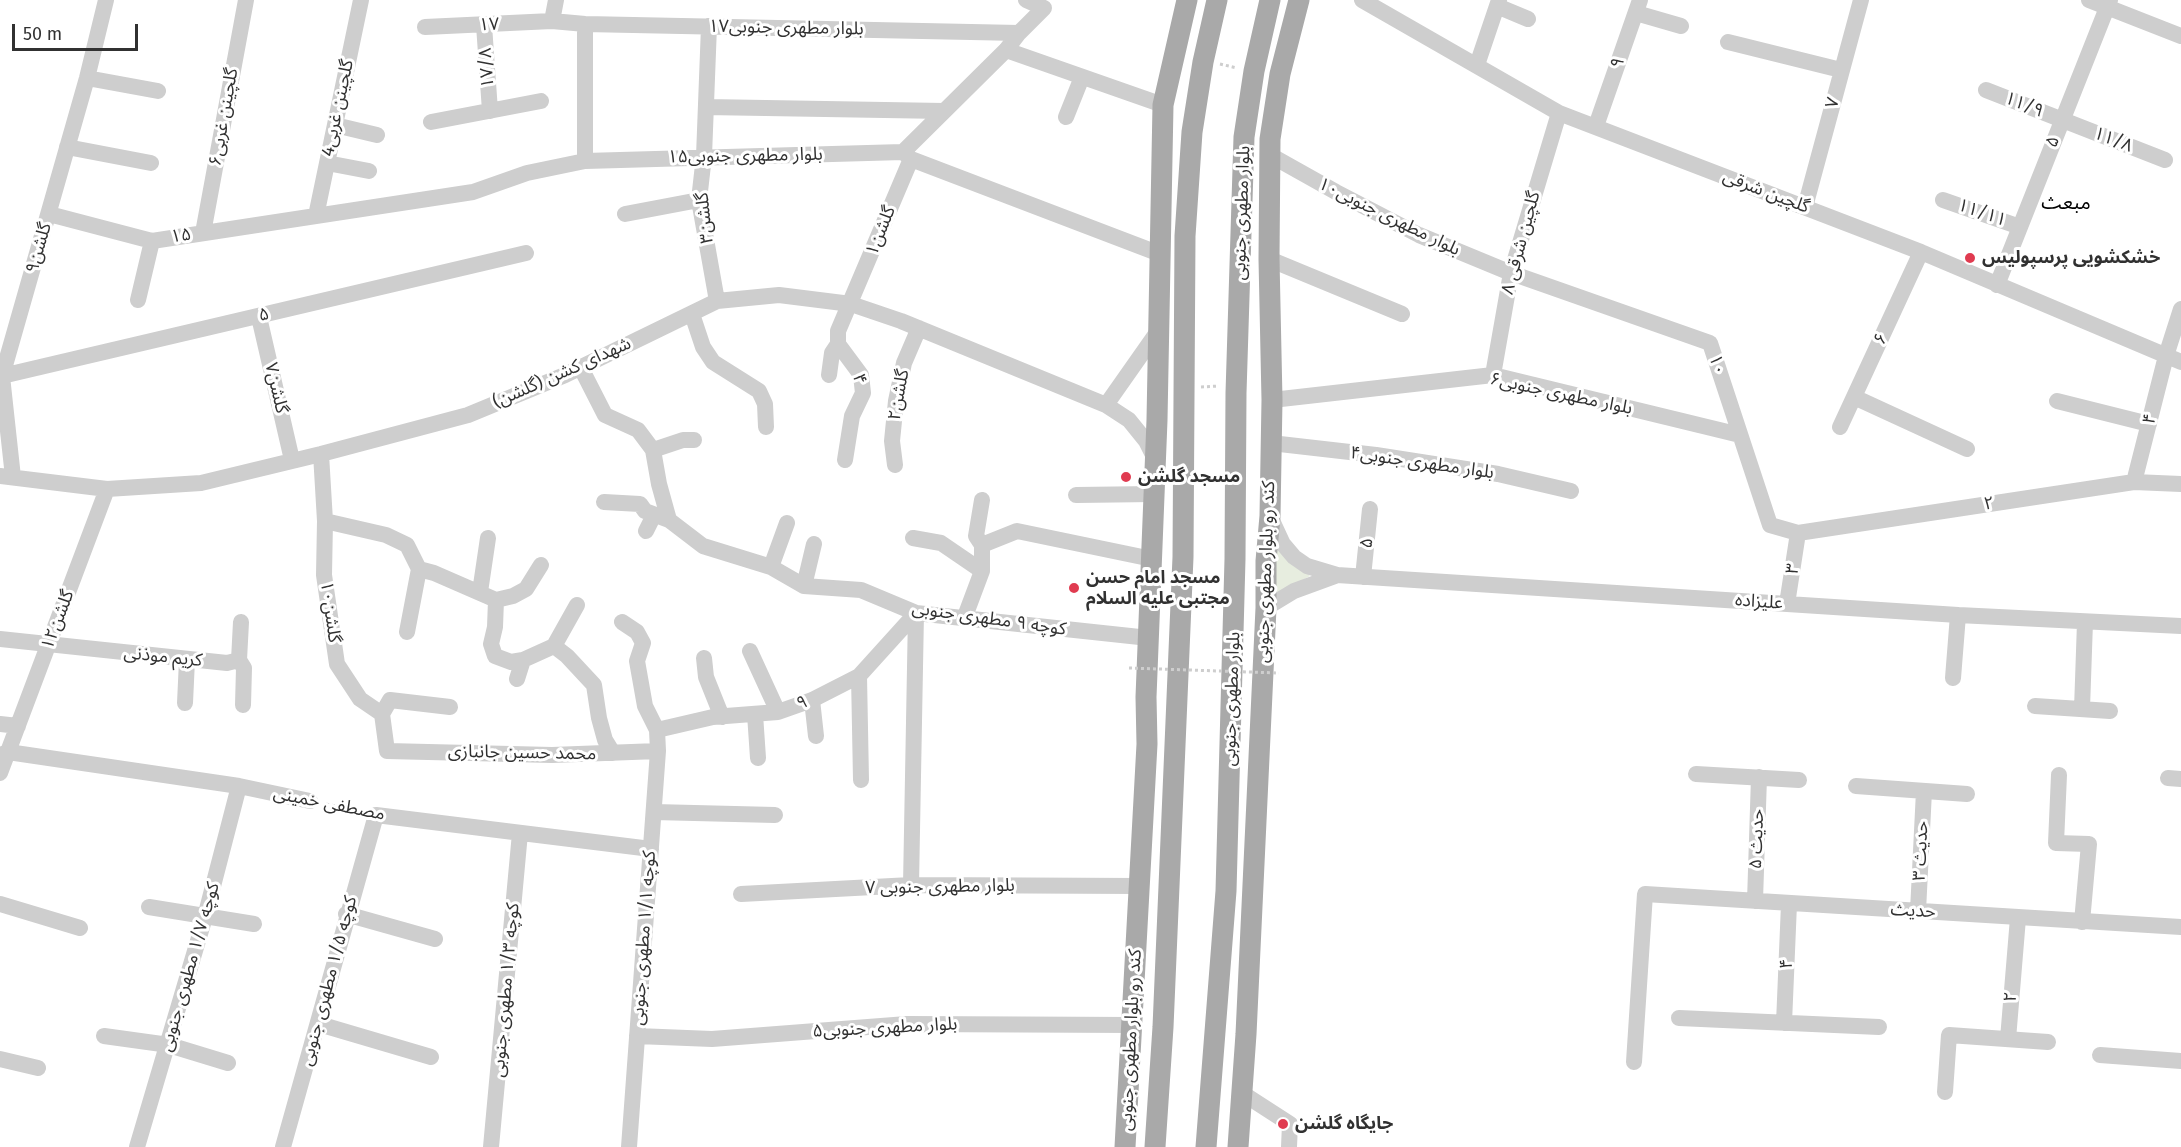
<!DOCTYPE html>
<meta charset="utf-8">
<style>
body{margin:0}
#map{position:relative;width:2181px;height:1147px;overflow:hidden;background:#fff;font-family:"Fira Sans",sans-serif}
canvas{display:block}
.scale{position:absolute;left:12px;top:24px;width:126px;height:27px;box-sizing:border-box;border:3px solid #313131;border-top:0;padding-left:8px;font-size:18px;line-height:21px;white-space:nowrap;color:#313131;-webkit-text-stroke:4px #fff;paint-order:stroke}
</style>
<div id="map">
<canvas width="2181" height="1147"></canvas>
<div class="scale">50 m</div>
</div>
<script>
const g = document.querySelector('canvas').getContext('2d');
g.lineJoin = 'round';
function fill(path, color) { g.fillStyle = color; g.fill(path, 'evenodd'); }
const toPath = rows => new Path2D(rows.map(r => 'M' + r).join(''));
function strokePath(path, color, width, dash) { g.strokeStyle = color; g.lineWidth = width; g.lineCap = dash ? 'butt' : 'round'; g.setLineDash(dash || []); g.stroke(path); }
function drawText(font, color, halo, rows, align = 'center') {
  g.font = font + ' "Fira Sans","Noto Sans Arabic",sans-serif'; g.lineWidth = 6; g.setLineDash([]); g.textBaseline = 'middle'; g.strokeStyle = halo; g.fillStyle = color; for (const [text, x, y, turn = 0] of rows) {
    g.save(); g.translate(x, y); g.rotate((+turn || 0) * Math.PI / 180); g.textAlign = isNaN(turn) ? turn : align; if (halo) g.strokeText(text, 0, 0); g.fillText(text, 0, 0); g.restore();
  }
}
fill(toPath([
 [1275,548,1310,576,1271,597]
]), '#e7eddf');
strokePath(toPath([
 [1220,64,1237,68],
 [1201,387,1219,386],
 [326,804,361,812]
]), '#cecece', 3, [3, 3]);
strokePath(toPath([
 [1362,0,1559,113,1921,252,2181,362],
 [2089,0,2181,36],
 [1497,6,1528,19],
 [1636,13,1681,26],
 [552,21,556,0],
 [484,25,490,111],
 [709,26,704,156,699,200,717,301],
 [425,27,552,21,585,24,1019,33],
 [1728,42,1841,70],
 [1006,50,1163,105],
 [1477,65,1499,0],
 [87,78,158,91],
 [1986,90,2165,160],
 [706,107,944,111],
 [1066,117,1082,77],
 [431,122,541,101],
 [335,125,377,135],
 [1596,126,1640,0],
 [67,147,151,163],
 [903,152,1006,50,1019,33,1044,8,1026,0],
 [1270,155,1336,192,1419,235,1511,273,1710,343,1770,525,1798,533,2134,482,2181,484],
 [585,161,585,24],
 [327,163,369,171],
 [1943,200,2020,227],
 [1805,207,1861,0],
 [49,214,152,241,473,192,527,173,585,161,903,152,911,159,1160,254],
 [625,214,699,200],
 [316,216,361,0],
 [203,233,246,0],
 [1269,259,1402,314],
 [1997,285,2110,0],
 [138,300,152,241],
 [692,314,703,347,713,362,759,391,765,404,766,427],
 [259,317,292,460],
 [581,368,605,415,638,430,653,450,659,484,669,520],
 [829,375,832,353,838,344],
 [1493,375,1511,273,1559,113],
 [2,376,526,253],
 [1854,397,1967,449],
 [1272,400,1493,375,1740,435],
 [2057,401,2149,424],
 [1106,405,1158,331],
 [1840,427,1921,252],
 [1271,443,1376,455,1498,474,1571,491],
 [653,450,683,440,694,440],
 [321,454,325,521,324,575,337,664,360,699,382,714,387,751,552,755,658,751],
 [845,460,852,416,863,393,861,375,838,344,838,331,911,159],
 [895,465,892,441,896,401,904,363,919,328],
 [0,476,107,489,201,483,321,454,468,415,565,375,717,301,779,295,851,304,901,321,1106,405,1129,420,1146,441,1155,459],
 [13,477,2,376,87,78,106,0],
 [2134,482,2166,356,2181,309],
 [1076,495,1154,494],
 [604,502,640,504,645,511,669,520,703,546,771,567,804,586,861,590,916,613,1149,638],
 [1270,516,1283,544,1294,557,1307,566,1337,575,1958,615,2181,626],
 [325,521,386,535,407,545,419,569,434,573,496,600,495,627,491,644,495,656,511,662,523,660,554,646,567,656,594,685,599,718,605,740,613,753],
 [646,531,654,515],
 [913,538,941,543,982,571],
 [982,545,1017,531,1152,559],
 [771,567,787,523],
 [1363,577,1370,509],
 [804,586,814,544],
 [480,592,488,538],
 [496,600,513,596,526,589,541,565],
 [1787,604,1798,533],
 [1266,608,1294,591,1335,576],
 [964,619,982,571,982,545,976,536,982,500],
 [622,622,637,632,643,643,637,661,645,706,657,730,658,751,629,1147],
 [407,632,419,569],
 [0,639,227,663,239,660,241,622],
 [554,646,577,605],
 [750,651,778,712],
 [704,658,706,677,722,717],
 [239,660,244,668,243,705],
 [859,676,861,780],
 [1953,678,1958,615],
 [517,679,523,660],
 [812,700,816,736],
 [185,703,187,660],
 [2035,706,2110,711],
 [2082,709,2085,622],
 [382,714,390,700,450,707],
 [755,714,758,758],
 [0,724,18,726],
 [657,730,713,717,778,712,812,700,859,676,916,613],
 [0,755,8,752,239,786,310,801],
 [0,773,107,489],
 [1696,774,1799,780],
 [2059,775,2056,843,2089,844,2082,922],
 [2168,778,2181,779],
 [1856,786,1967,794],
 [654,812,775,815],
 [911,885,916,613],
 [741,894,911,885,1139,886],
 [1755,901,1759,777],
 [0,904,80,928],
 [149,907,254,924],
 [1918,911,1924,791],
 [346,914,435,939],
 [1679,1018,1879,1027],
 [1784,1023,1789,904],
 [319,1024,431,1057],
 [104,1036,169,1045,228,1063],
 [637,1036,712,1039,907,1024,1133,1025],
 [2008,1039,2018,918],
 [2100,1055,2181,1061],
 [0,1059,38,1068],
 [1634,1062,1645,894,2181,927],
 [1945,1092,1949,1035,2048,1042],
 [1242,1093,1290,1124,1289,1147],
 [137,1147,205,917,239,786],
 [283,1147,376,815,651,849],
 [491,1147,520,833]
]), '#cecece', 16);
strokePath(toPath([
 [1125,1147,1147,744,1146,697,1157,420,1163,105,1187,0],
 [1155,1147,1163,1027,1183,557,1185,236,1192,132,1203,62,1217,0],
 [1206,1147,1226,891,1235,559,1236,393,1244,137,1254,71,1270,0],
 [1238,1147,1246,1034,1266,608,1266,561,1270,516,1272,400,1269,259,1270,139,1280,74,1299,0]
]), '#a9a9a9', 21);
strokePath(toPath([
 [1129,668,1279,673]
]), '#cecece', 3, [3, 3]);
for (const [x, y, r, color] of [
 [1970,258,6,"#e03b50"],
 [1126,477,6,"#e03b50"],
 [1074,588,6,"#e03b50"],
 [1283,1124,6,"#e03b50"]
]) { const dot = new Path2D(); dot.arc(x, y, r, 0, 2 * Math.PI); g.fillStyle = color; g.fill(dot); strokePath(dot, '#fff', 2); }
drawText('18px', '#313131', '#fff', [
 ["۱۷",489,25,-3],
 ["بلوار مطهری جنوبی۱۷",786,28,1],
 ["۹",1618,63,-71],
 ["۱۷/۸",487,68,-94],
 ["۷",1833,103,-75],
 ["۱۱/۹",2024,105,22],
 ["4گلچینن غربی",338,108,-78],
 ["گلچینن غربی۶",224,117,-80],
 ["۱۱/۸",2113,140,21],
 ["۵",2053,142,-69],
 ["بلوار مطهری جنوبی۱۵",745,156,-1],
 ["گلچین شرقی",1766,192,21],
 ["بلوار مطهری جنوبی",1242,213,-88],
 ["۱۱/۱۱",1982,213,19],
 ["بلوار مطهری جنوبی۱۰",1389,217,26],
 ["گلشن۳",705,218,-96],
 ["گلشن۱",881,231,-68],
 ["۱۵",181,236,-9],
 ["۸ گلچین شرقی",1521,243,-75],
 ["گلشن۹",39,248,-74],
 ["۵",264,315,-13],
 ["۶",1881,339,-65],
 ["۱۰",1717,365,72],
 ["شهدای کشن (گلشن)",562,373,-24],
 ["۴",859,379,74],
 ["گلشن۷",276,388,77],
 ["بلوار مطهری جنوبی۶",1561,394,12],
 ["گلشن۲",899,395,-80],
 ["۴",2150,419,-76],
 ["بلوار مطهری جنوبی۴",1422,463,8],
 ["۲",1989,504,-9],
 ["۵",1367,543,-84],
 ["۳",1793,569,-81],
 ["کند رو بلوار مطهری جنوبی",1266,572,-88],
 ["علیزاده",1759,602,4],
 ["گلشن۱۰",330,612,82],
 ["کوچه ۹ مطهری جنوبی",989,619,8],
 ["گلشن۱۲",58,620,-69],
 ["کریم موذنی",163,657,6],
 ["بلوار مطهری جنوبی",1232,699,-88],
 ["۹",802,703,-20],
 ["محمد حسین جانبازی",522,753,1],
 ["مصطفی خمینی",329,804,11],
 ["حدیث ۵",1757,839,-88],
 ["حدیث ۳",1921,851,-87],
 ["۷ بلوار مطهری جنوبی",940,887,-1],
 ["حدیث",1913,911,3],
 ["کوچه ۱/۱ مطهری جنوبی",644,938,-86],
 ["۴",1787,964,-88],
 ["کوچه ۱/۷ مطهری جنوبی",190,967,-74],
 ["کوچه ۱/۵ مطهری جنوبی",329,981,-75],
 ["کوچه ۱/۳ مطهری جنوبی",506,990,-85],
 ["۲",2011,997,-85],
 ["۵بلوار مطهری جنوبی",885,1028,-3],
 ["کند رو بلوار مطهری جنوبی",1131,1040,-87]
]);
drawText('bold 18px', '#313131', '#fff', [
 ["خشکشویی پرسپولیس",1982,258],
 ["مسجد گلشن",1138,477],
 ["مسجد امام حسن",1086,578],
 ["مجتبی علیه السلام",1086,599],
 ["جایگاه گلشن",1295,1124]
], 'left');
drawText('20px', '#000', '#fff', [
 ["مبعث",2066,203]
]);
</script>
